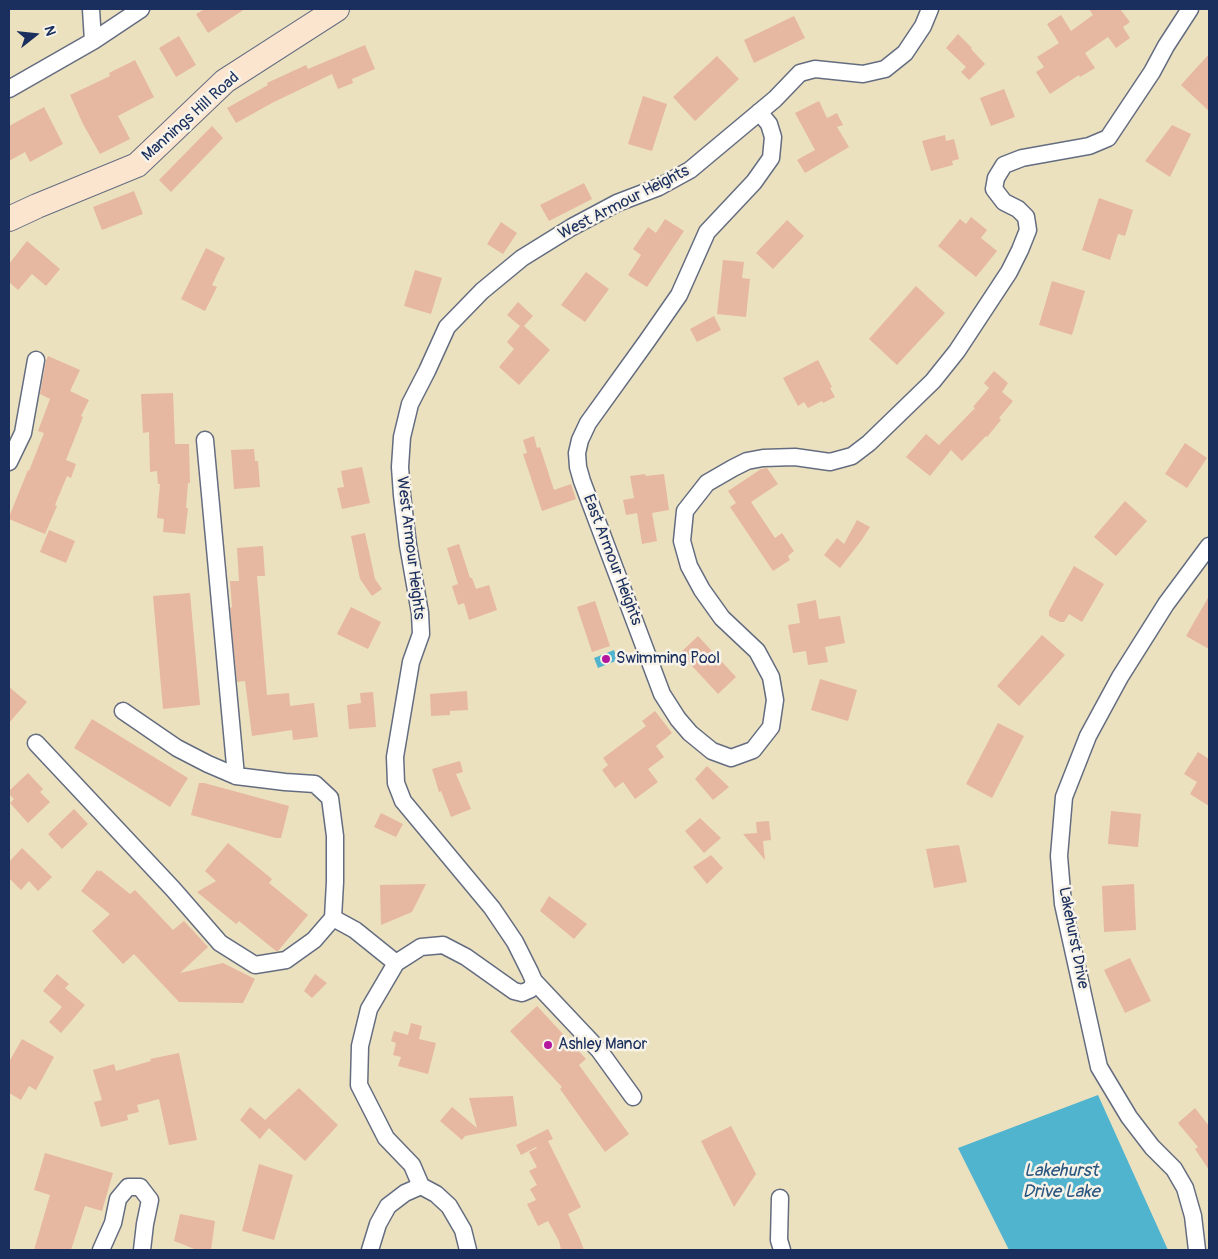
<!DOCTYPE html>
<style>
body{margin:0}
#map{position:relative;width:1218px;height:1259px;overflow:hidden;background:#ece1bf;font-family:Pangolin,sans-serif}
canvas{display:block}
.frame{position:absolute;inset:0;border:10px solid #1b2f5e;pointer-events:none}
.north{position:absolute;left:10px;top:10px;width:50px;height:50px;-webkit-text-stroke:4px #f7f3e8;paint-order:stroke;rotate:74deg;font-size:14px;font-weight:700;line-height:20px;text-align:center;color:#1b2f5e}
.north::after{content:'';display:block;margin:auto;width:18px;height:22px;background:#1b2f5e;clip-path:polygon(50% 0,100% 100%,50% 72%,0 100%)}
</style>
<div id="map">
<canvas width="1218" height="1259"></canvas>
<div class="frame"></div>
<div class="north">N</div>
</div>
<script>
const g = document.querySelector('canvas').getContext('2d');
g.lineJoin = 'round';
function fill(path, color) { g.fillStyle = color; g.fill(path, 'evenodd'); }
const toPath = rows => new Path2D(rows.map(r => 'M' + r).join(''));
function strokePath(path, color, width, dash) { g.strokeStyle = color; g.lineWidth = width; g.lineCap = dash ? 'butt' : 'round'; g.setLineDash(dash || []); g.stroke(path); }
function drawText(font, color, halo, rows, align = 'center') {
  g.font = font + ' Pangolin,sans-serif'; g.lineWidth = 5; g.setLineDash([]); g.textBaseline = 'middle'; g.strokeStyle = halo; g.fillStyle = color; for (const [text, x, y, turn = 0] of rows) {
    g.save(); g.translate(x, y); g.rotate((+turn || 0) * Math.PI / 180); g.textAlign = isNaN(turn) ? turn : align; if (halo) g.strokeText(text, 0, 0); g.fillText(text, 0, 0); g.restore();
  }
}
fill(toPath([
 [614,650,618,660,598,668,594,658],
 [1098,1095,1168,1250,1009,1250,958,1148]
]), '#50b4cf');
fill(toPath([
 [205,9,245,9,208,33,196,14],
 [1089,9,1120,9,1130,22,1123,27,1130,38,1116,48,1108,37,1085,53,1095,68,1080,77,1079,75,1050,94,1036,72,1044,67,1037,57,1059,43,1047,24,1061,15,1071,31,1093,15],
 [794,16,805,38,754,63,744,40],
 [958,34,972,48,971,49,985,64,969,80,961,72,966,67,946,48],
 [179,36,196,65,176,77,159,48],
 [365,45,375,69,352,79,353,83,338,89,332,74,272,103,236,123,227,108,268,85,267,83,306,65,308,69],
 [1209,54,1209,111,1181,85],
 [717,56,739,79,695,121,673,97],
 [135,60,154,97,118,116,130,139,100,154,83,124,70,95,110,76,109,73],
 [1004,89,1015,117,991,126,980,98],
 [643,96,667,104,652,151,628,144],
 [819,101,827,118,837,113,843,125,837,127,849,147,805,173,797,160,815,150,795,113],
 [44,107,63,144,30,162,25,152,9,161,9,126],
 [1172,125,1191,134,1170,177,1145,161],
 [212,126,223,138,171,192,159,180],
 [945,135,946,141,954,139,959,159,952,161,953,165,931,171,922,141],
 [584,183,592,199,549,221,540,205],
 [134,191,143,214,102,230,93,207],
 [1099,198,1133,210,1125,236,1118,234,1110,260,1082,250],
 [971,217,987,230,981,238,997,251,976,277,938,246,960,219,966,224],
 [665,219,684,231,647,287,628,275,641,255,633,249,648,227,656,233],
 [787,220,804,236,773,269,756,253],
 [501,222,517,233,503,254,487,244],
 [27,241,60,269,46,286,32,274,18,290,9,282,9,264],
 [206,248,225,258,212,285,217,287,205,311,181,299],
 [723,260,744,262,742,278,750,279,746,317,717,314],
 [415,270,442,278,431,314,404,306],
 [586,272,609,289,585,322,561,305],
 [1052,281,1085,291,1072,335,1039,325],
 [916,286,945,313,897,365,869,339],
 [518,302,533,316,524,326,550,350,519,385,499,367,514,349,507,342,520,326,507,315],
 [714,316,721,330,697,342,690,329],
 [48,356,80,370,70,391,89,400,81,416,83,417,66,460,76,464,71,478,67,476,55,505,57,506,45,534,9,519,9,517,28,470,29,471,44,433,38,431,50,399,40,394,46,361],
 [818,360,832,387,830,388,835,397,823,403,822,401,808,408,804,402,798,406,783,378],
 [994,371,1008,383,1002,392,1013,401,999,418,1001,420,987,437,986,436,962,461,951,450,930,476,906,457,926,434,939,445,975,408,973,407,989,388,984,383],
 [173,393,175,444,189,444,190,483,188,483,186,508,188,508,185,534,163,532,164,519,157,518,160,484,158,484,157,471,150,472,149,432,143,433,141,394],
 [534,436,537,448,540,447,554,490,571,484,576,499,542,511,523,454,527,453,523,440],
 [1185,443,1207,458,1187,488,1165,474],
 [254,449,255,461,258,461,260,487,234,489,231,450],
 [362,467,370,503,342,509,337,488,344,487,341,471],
 [767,468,778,484,751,502,775,538,782,533,794,551,788,556,790,560,773,571,730,507,736,503,728,491,761,469],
 [645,474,646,476,664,474,669,510,652,513,657,541,642,544,637,513,626,515,623,500,634,498,630,476],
 [1125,501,1147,521,1116,556,1094,537],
 [857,520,870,527,861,541,840,568,824,555,837,538,844,544],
 [49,530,75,541,66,563,40,552],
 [365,533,375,579,382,589,372,596,360,579,351,536],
 [459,544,470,578,472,578,476,589,489,585,497,610,469,620,464,603,458,605,452,586,458,584,447,548],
 [263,546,265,576,257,576,267,695,289,693,290,706,314,703,318,737,293,740,292,730,252,736,245,681,237,682,230,608,232,607,230,581,239,581,237,548],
 [1074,566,1104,584,1082,622,1069,614,1064,622,1060,622,1049,616,1049,611],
 [190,593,200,705,163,709,153,596],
 [1209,596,1209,649,1186,636],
 [816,600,819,619,840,616,845,643,825,647,828,662,808,665,806,651,793,653,788,625,800,623,797,604],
 [595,601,610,646,592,652,577,607],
 [351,607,381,622,368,649,337,634],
 [1042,635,1065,655,1019,706,997,686],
 [698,636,736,677,718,694,680,653],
 [820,679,857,690,848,721,811,710],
 [9,687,27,702,9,723],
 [467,691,468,710,450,711,450,715,431,716,430,694],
 [373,692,376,727,349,729,347,705,361,703,360,693],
 [655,711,672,733,656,746,664,757,648,769,658,782,635,799,623,782,615,788,602,770,608,765,603,758,646,726,642,721],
 [92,719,188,778,170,807,74,748],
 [998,723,1024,736,992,798,966,784],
 [1198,752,1209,759,1209,806,1190,794,1197,782,1184,774],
 [460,761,463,772,456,774,471,809,451,817,441,791,439,792,432,769],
 [707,766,729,787,713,800,695,779],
 [28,773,43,789,40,792,50,802,28,823,10,803,14,799,9,794,9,791],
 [199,783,204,783,289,806,281,838,276,838,191,815],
 [74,809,88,824,62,849,48,834],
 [1111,811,1141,814,1138,847,1108,844],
 [381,813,403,824,396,837,374,827],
 [700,818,721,838,704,853,685,831],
 [769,821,771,840,763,841,765,860,743,834,757,833,756,822],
 [228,843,272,879,269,883,308,915,278,951,276,951,239,921,236,924,197,892,216,881,205,871],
 [959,845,967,882,934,888,926,849],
 [22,848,52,877,38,891,29,881,21,890,9,878,9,862],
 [711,855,723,868,707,884,693,867],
 [97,870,99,872,100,870,130,894,135,890,173,930,184,921,208,947,180,973,223,963,255,979,243,1003,179,1002,134,954,123,964,92,931,110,914,81,891],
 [426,884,412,912,381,925,380,885],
 [1134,884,1136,930,1104,932,1102,886],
 [549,896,587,924,574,939,540,911],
 [1130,958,1151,1001,1125,1013,1104,970],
 [57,974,69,984,65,988,85,1005,61,1033,49,1022,62,1007,43,991],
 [315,974,327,983,312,998,304,991],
 [537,1006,586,1059,579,1065,629,1134,605,1152,560,1089,562,1087,510,1031],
 [411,1023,422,1026,419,1039,436,1043,428,1074,398,1066,401,1057,393,1055,396,1043,391,1041,394,1031,408,1035],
 [22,1039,54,1057,36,1090,29,1086,21,1100,9,1093,9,1062],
 [179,1053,197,1140,169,1145,159,1099,137,1105,139,1112,127,1115,128,1120,101,1127,94,1102,102,1100,93,1070,114,1064,116,1071,151,1061,150,1059],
 [299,1088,338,1125,305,1161,269,1128,260,1139,240,1120,250,1107,265,1120],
 [513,1096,517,1126,465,1136,462,1140,440,1121,452,1107,477,1128,469,1098],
 [1195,1108,1209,1126,1209,1170,1195,1149,1198,1147,1178,1123],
 [731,1126,756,1174,734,1207,701,1141],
 [548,1129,553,1139,548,1141,581,1207,568,1214,579,1237,584,1250,561,1250,559,1241,548,1221,538,1226,527,1204,536,1200,530,1189,537,1185,529,1171,537,1167,529,1152,537,1148,536,1147,521,1155,516,1145],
 [45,1153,113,1173,102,1211,85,1206,71,1250,34,1250,50,1195,34,1190],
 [259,1164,293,1175,274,1240,242,1231],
 [180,1214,215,1221,211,1250,197,1250,174,1241]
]), '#e6b7a1');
const street = toPath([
 [91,9,93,41],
 [9,89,93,41,141,9],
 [759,112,769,124,773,137,771,158,754,182,707,232,679,295,647,341,588,423,580,440,577,453,578,467,582,481,662,694,678,719,690,733,712,751,731,758,753,750,771,727,775,700,771,677,757,651,722,618,702,590,689,566,682,541,685,511,707,483,733,468,747,461,763,458,795,457,830,462,852,456,869,443,933,381,957,351,1009,272,1020,250,1028,230,1026,217,1018,209,1004,202,994,189,996,178,1004,165,1022,158,1089,146,1108,138,1152,72,1166,46,1190,9],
 [205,440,236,776],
 [9,462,23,433,36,360],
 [123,711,177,748,208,764,236,776,285,782,315,784,330,798,335,836,335,882,333,918],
 [36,743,173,889,220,943,255,965,286,960,314,940,333,918],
 [333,918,355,930,396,963],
 [534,981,599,1050,633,1097],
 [421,1186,412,1165,386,1138,359,1085,360,1046,369,1009,396,963,421,947,443,945,466,957,514,991,522,993,531,989,534,981,530,972,515,942,492,908,403,801,396,783,395,757,411,662,421,634,420,613,408,545,402,495,400,467,402,437,410,404,427,371,447,327,482,291,522,258,572,227,617,203,659,187,690,170,775,99,800,73,815,69,863,74,885,69,905,53,923,26,930,9],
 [421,1186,436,1194,449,1206,463,1230,468,1250],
 [780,1198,779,1240,782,1250],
 [101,1250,113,1223,118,1199,128,1187,140,1187,150,1200,145,1224,142,1250],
 [370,1250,378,1224,388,1206,405,1193,421,1186],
 [1197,1250,1193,1216,1185,1188,1174,1169,1152,1147,1129,1117,1099,1067,1063,904,1059,856,1064,797,1088,736,1120,677,1166,604,1209,546]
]);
const secondary = toPath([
 [9,219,37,206,137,165,225,81,337,9]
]);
strokePath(street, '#646d80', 19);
strokePath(secondary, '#646d80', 26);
strokePath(street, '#fff', 16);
strokePath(secondary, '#fce5cf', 24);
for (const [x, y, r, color] of [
 [606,659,5,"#b5179e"],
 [548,1045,5,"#b5179e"]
]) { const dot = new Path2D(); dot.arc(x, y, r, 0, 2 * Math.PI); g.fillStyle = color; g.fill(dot); strokePath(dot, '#f7f3e8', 2); }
drawText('16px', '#1b2f5e', '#f7f3e8', [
 ["Mannings Hill Road",191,117,-42],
 ["West Armour Heights",624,203,-27],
 ["West Armour Heights",410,548,83],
 ["East Armour Heights",612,560,69],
 ["Lakehurst Drive",1073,938,79]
]);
drawText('16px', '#1b2f5e', '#f7f3e8', [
 ["Swimming Pool",616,659],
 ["Ashley Manor",558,1045]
], 'left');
drawText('italic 18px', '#2b5780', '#f7f3e8', [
 ["Lakehurst",1061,1171],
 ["Drive Lake",1061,1192]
]);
</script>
